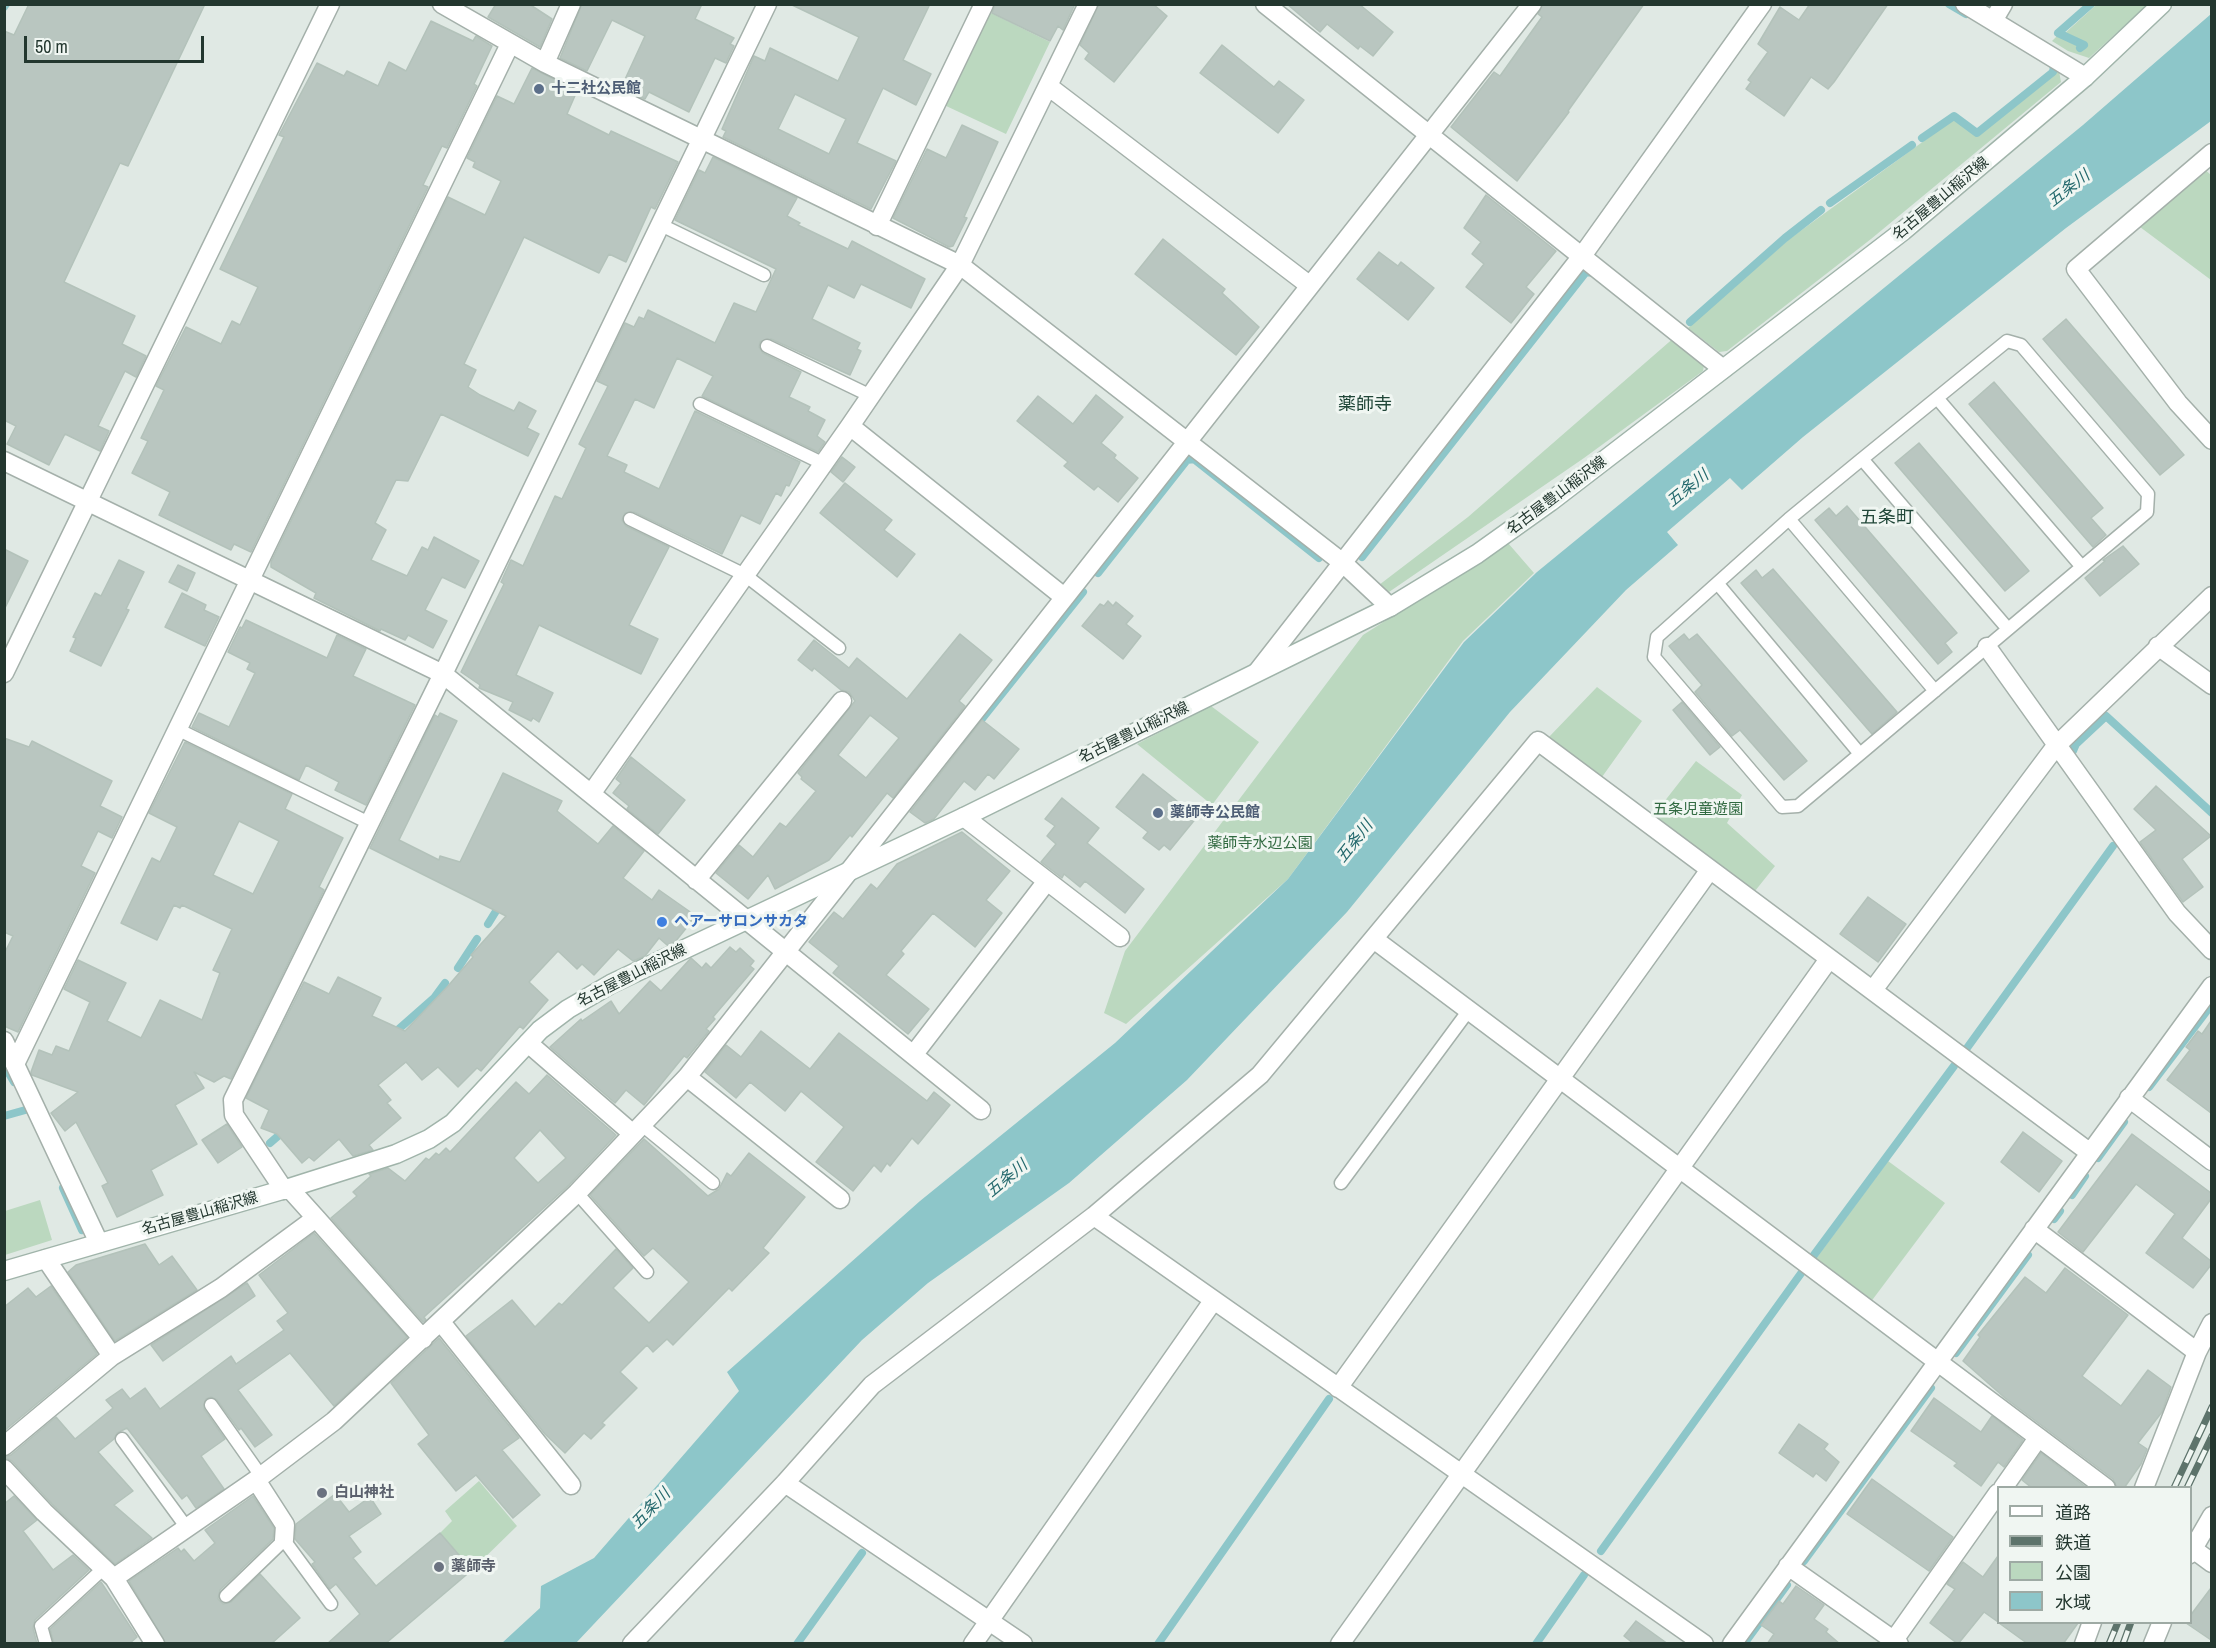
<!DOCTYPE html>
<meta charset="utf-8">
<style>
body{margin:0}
#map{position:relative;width:2216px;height:1648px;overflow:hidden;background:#e0e9e4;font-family:"Archivo Narrow","Noto Sans JP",sans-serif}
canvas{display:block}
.frame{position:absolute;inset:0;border:6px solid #23372f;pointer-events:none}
.legend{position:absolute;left:1997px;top:1486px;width:195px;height:138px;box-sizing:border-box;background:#f0f6f2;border:2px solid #9eaaa4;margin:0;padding:8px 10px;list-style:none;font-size:18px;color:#23372f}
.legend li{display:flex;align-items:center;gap:12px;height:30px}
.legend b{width:30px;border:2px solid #9eaaa4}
.scale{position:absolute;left:24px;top:36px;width:180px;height:27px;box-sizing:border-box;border:3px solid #23372f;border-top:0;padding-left:8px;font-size:18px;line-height:21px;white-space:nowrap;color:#23372f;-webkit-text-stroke:4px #f0f6f2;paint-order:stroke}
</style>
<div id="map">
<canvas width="2216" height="1648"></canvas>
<div class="frame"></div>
<ul class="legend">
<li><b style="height:8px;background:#fff"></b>道路</li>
<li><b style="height:8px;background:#5d736b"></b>鉄道</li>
<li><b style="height:16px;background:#bbd8bf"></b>公園</li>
<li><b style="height:16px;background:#8dc6c9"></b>水域</li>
</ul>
<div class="scale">50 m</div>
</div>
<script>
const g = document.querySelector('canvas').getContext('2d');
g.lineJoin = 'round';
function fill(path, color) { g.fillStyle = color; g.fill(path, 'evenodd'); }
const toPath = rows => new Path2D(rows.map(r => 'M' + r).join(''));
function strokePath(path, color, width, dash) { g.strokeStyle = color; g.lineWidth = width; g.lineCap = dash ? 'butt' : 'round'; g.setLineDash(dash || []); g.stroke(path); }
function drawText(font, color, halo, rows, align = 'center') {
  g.font = font + ' "Archivo Narrow","Noto Sans JP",sans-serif'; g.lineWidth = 6; g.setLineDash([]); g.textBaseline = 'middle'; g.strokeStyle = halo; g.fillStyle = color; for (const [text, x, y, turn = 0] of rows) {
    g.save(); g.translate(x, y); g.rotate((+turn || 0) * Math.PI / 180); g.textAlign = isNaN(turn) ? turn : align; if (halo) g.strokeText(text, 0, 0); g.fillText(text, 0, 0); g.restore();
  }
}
fill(toPath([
 [2096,5,2147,5,2089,58,2068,51,2052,41,2057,36,2081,46,2078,48,2081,50,2087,46,2064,34],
 [989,12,1050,42,1006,134,944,105],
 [2059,71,2061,82,1871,239,1727,351,1719,352,1688,328,1788,240,1954,119,1977,136],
 [2203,168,2211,175,2211,280,2136,224],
 [1676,336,1705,360,1703,371,1584,458,1389,592,1379,585,1468,517],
 [1508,543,1534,573,1463,641,1288,879,1126,1024,1104,1013,1125,951,1363,635],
 [1597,687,1642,721,1602,777,1548,738],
 [1211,706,1259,742,1212,805,1137,744],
 [1696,761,1742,795,1727,823,1775,866,1755,891,1653,816],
 [1888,1161,1945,1203,1870,1303,1815,1260],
 [40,1200,52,1240,5,1255,5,1211],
 [479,1481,517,1526,472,1570,440,1533,452,1521,445,1511]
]), '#bbd8bf');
fill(toPath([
 [2211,14,2211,121,2066,228,1803,437,1742,490,1730,478,1667,532,1678,545,1626,590,1510,712,1347,912,1187,1080,1069,1183,928,1283,862,1340,576,1643,502,1643,540,1608,541,1586,594,1558,739,1391,727,1372,920,1201,1115,1043,1288,879,1464,642,1537,572,2083,125]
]), '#8dc6c9');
strokePath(toPath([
 [1949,4,1966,14],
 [4,7,6,4],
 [2080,48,2084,45,2058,33,2091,4],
 [1922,138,1954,116,1977,133,2053,72,2054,66,2049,62],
 [1830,203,1912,145],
 [1690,322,1785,238,1821,210],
 [1362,557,1586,272,1594,273],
 [1098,573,1187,460,1194,459,1319,558],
 [965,740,1083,592],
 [2073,751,2076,744,2106,716,2212,813],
 [488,924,501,903],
 [458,968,477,939],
 [392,1035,434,998,445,983],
 [1967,1048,2113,846],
 [4,1065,14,1082],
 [2149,1087,2212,1004],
 [4,1116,29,1109],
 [270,1143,285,1130],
 [2098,1158,2124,1122],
 [63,1188,82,1230],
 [2072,1195,2085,1176],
 [2054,1219,2060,1211],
 [1814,1255,1954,1066],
 [1956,1353,2028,1255],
 [1601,1551,1802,1272],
 [1804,1561,1931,1388],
 [797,1644,862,1553],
 [1158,1644,1329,1399],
 [1536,1644,1584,1575],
 [1744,1644,1787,1585]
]), '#8dc6c9', 8);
const building = toPath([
 [29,4,205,4,128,166,120,163,64,282,135,316,122,344,146,356,136,377,125,371,98,426,109,431,100,451,65,434,49,465,7,444,16,426,4,420,4,31,14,35,29,4],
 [496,4,529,4,552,19,540,47,488,17,496,4],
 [582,4,702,4,695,19,734,38,730,44,734,46,726,63,715,58,689,112,649,92,645,99,621,88,645,36,612,20,587,71,560,58,582,4],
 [790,4,930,4,903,60,931,74,916,105,883,88,857,143,896,161,871,209,723,137,726,131,722,129,754,56,765,61,770,48,838,81,859,37,790,4],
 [795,94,846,119,829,154,778,129,795,94],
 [995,4,1075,4,1063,30,1058,26,1050,41,992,13,995,4],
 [1099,4,1153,4,1167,16,1114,82,1085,59,1089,53,1080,45,1099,4],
 [1287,4,1359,4,1393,32,1373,56,1360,46,1358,49,1327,24,1320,32,1287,4],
 [1543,4,1644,4,1568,111,1569,112,1517,181,1451,127,1494,72,1500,76,1542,17,1538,14,1543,4],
 [1810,4,1888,4,1834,82,1828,89,1811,77,1784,116,1746,89,1751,82,1748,80,1768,52,1758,44,1780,7,1799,20,1810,4],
 [431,21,473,41,476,36,492,46,474,84,477,86,447,148,442,146,423,185,428,187,251,552,234,544,231,550,159,515,170,492,132,473,148,441,141,438,164,390,156,386,186,327,221,344,232,321,240,325,258,287,220,269,284,137,279,135,317,63,344,76,347,71,378,86,389,62,406,71,431,21],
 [1222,45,1274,87,1279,81,1304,100,1278,133,1200,73,1222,45],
 [532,68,577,91,567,114,609,135,611,131,678,162,655,209,651,207,626,262,609,254,599,273,524,237,464,364,476,370,468,387,480,395,514,411,519,402,536,411,527,428,539,434,528,456,441,414,408,481,396,480,375,523,386,530,371,560,407,576,422,547,428,550,434,537,479,561,465,588,442,577,425,610,447,621,433,648,408,635,405,640,381,629,380,631,314,598,316,593,271,567,271,562,448,197,485,215,501,181,473,167,475,162,467,158,497,96,514,104,532,68],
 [962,125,998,142,964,217,967,218,953,246,949,247,893,218,927,149,946,158,962,125],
 [713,157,797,198,787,216,800,223,798,225,848,249,852,241,925,279,911,308,861,284,854,298,828,285,812,319,860,343,857,349,861,351,850,375,771,339,760,342,759,347,763,353,801,372,789,397,810,407,808,411,825,420,817,436,825,442,818,452,702,396,713,376,677,358,654,408,635,399,607,456,627,465,624,472,659,489,695,411,800,462,789,486,786,485,781,496,776,493,760,524,741,515,722,554,634,512,625,513,622,520,626,526,669,547,629,625,658,639,641,674,539,625,516,675,553,693,539,722,533,718,531,721,509,710,513,702,479,688,480,685,461,672,504,584,501,582,511,560,523,566,555,496,562,499,586,448,579,444,608,386,597,381,625,323,634,327,639,317,644,319,648,310,715,343,734,303,756,312,776,269,675,220,699,170,705,173,713,157],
 [1486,195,1556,251,1526,287,1534,294,1511,323,1466,287,1484,264,1472,254,1481,242,1464,228,1486,195],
 [1163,239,1225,289,1222,293,1259,327,1236,355,1135,274,1163,239],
 [1379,252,1398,266,1401,262,1434,288,1408,320,1357,279,1379,252],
 [2066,319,2184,455,2160,475,2043,339,2066,319],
 [1994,382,2103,508,2091,518,2106,535,2093,547,1969,404,1994,382],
 [1096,395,1123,417,1101,443,1116,455,1114,458,1138,478,1118,502,1098,486,1094,490,1064,466,1068,462,1017,421,1038,396,1073,424,1096,395],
 [1919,443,2029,571,2005,591,1895,463,1919,443],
 [842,457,855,467,843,482,831,472,842,457],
 [845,483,892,520,884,530,915,554,897,577,820,513,845,483],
 [1847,506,1957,633,1945,643,1952,652,1938,664,1815,520,1829,508,1836,516,1847,506],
 [2123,546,2139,564,2100,596,2085,578,2105,561,2103,560,2123,546],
 [4,549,28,561,4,610,4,549],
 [119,560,144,572,126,609,129,610,101,666,70,651,76,638,73,637,95,593,101,596,119,560],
 [178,565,195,573,187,591,169,582,178,565],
 [1773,569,1897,712,1872,734,1741,583,1756,570,1762,578,1773,569],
 [182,593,206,605,204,610,219,617,205,646,165,627,182,593],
 [1108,601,1113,606,1116,602,1133,616,1126,624,1141,636,1123,659,1082,626,1100,604,1104,606,1108,601],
 [246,620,327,658,337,635,366,649,353,676,415,705,366,805,335,790,339,782,306,765,299,780,192,727,199,713,229,727,255,673,247,669,250,663,228,652,240,627,242,628,246,620],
 [960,634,992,660,959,701,965,706,893,798,887,793,852,837,850,835,829,860,775,889,768,875,748,899,716,873,739,845,753,857,780,823,786,827,816,791,801,779,802,777,798,773,855,701,849,692,841,690,814,668,812,671,798,660,814,640,849,668,857,658,907,699,960,634],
 [870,715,899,738,866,778,838,755,870,715],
 [1684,634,1689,640,1697,634,1807,761,1784,780,1740,730,1732,736,1695,692,1702,685,1669,646,1684,634],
 [1682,702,1720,747,1710,755,1673,710,1682,702],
 [440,713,457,721,399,840,439,860,440,856,460,862,503,773,562,801,557,811,598,844,613,826,644,851,623,878,652,900,659,890,696,916,675,942,667,945,659,938,645,956,633,961,618,949,594,975,582,964,577,969,558,951,529,982,548,1000,523,1029,520,1026,481,1071,477,1068,458,1087,438,1067,422,1080,406,1062,378,1085,391,1100,387,1103,401,1118,369,1145,373,1150,353,1156,339,1139,314,1161,309,1157,302,1163,277,1134,261,1128,269,1110,246,1098,304,982,329,994,338,977,381,998,372,1016,405,1031,448,986,473,957,471,955,506,916,370,848,435,715,438,717,440,713],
 [982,720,1019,749,994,779,988,774,975,790,964,781,934,819,925,823,910,812,982,720],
 [4,738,29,747,32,741,112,781,100,806,122,817,112,838,98,831,81,866,95,873,18,1032,4,1026,4,954,13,936,4,932,4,738],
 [185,742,292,794,285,809,343,838,319,887,324,890,231,1079,224,1076,214,1082,194,1072,204,1088,175,1105,197,1144,151,1170,163,1195,117,1217,102,1186,108,1183,76,1122,65,1131,51,1113,78,1092,32,1075,31,1072,39,1050,52,1055,56,1046,69,1051,90,1002,64,989,78,960,126,983,107,1021,141,1038,160,1000,202,1020,220,973,213,970,232,929,182,905,180,908,174,905,157,940,121,923,152,858,160,862,177,827,149,813,185,742],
 [239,821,279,841,253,894,213,875,239,821],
 [631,757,685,800,658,834,627,809,629,806,613,793,621,783,616,779,631,757],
 [1143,774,1197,817,1170,850,1164,845,1159,850,1143,838,1148,832,1116,807,1143,774],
 [2156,786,2211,836,2182,859,2203,887,2183,902,2140,842,2156,830,2134,809,2156,786],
 [1062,798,1099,828,1087,843,1144,889,1125,913,1085,881,1080,887,1064,874,1062,878,1041,862,1056,844,1047,836,1055,826,1045,819,1062,798],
 [962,832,1010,871,986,900,1002,913,975,947,933,913,901,951,904,954,886,975,929,1009,908,1034,833,973,839,966,809,942,834,912,843,919,871,884,877,889,897,864,962,832],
 [1868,897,1906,924,1878,962,1840,934,1868,897],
 [730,947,736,952,740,948,754,961,750,966,754,969,713,1017,715,1019,706,1029,709,1031,687,1058,684,1056,644,1105,626,1090,615,1103,550,1047,581,1019,582,1021,611,1001,619,1014,650,981,661,991,691,958,702,968,706,963,711,968,730,947],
 [2211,1021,2211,1113,2167,1080,2190,1050,2186,1047,2198,1031,2202,1034,2211,1021],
 [761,1031,810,1069,839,1033,927,1101,934,1092,950,1105,918,1144,912,1138,890,1166,887,1163,881,1172,874,1165,853,1191,816,1162,844,1127,801,1091,785,1111,750,1082,736,1098,705,1072,726,1045,741,1057,761,1031],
 [547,1075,616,1135,569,1185,424,1317,426,1320,423,1322,331,1218,357,1196,353,1192,371,1176,369,1174,388,1168,405,1181,426,1158,429,1160,436,1153,439,1155,446,1148,450,1152,516,1082,529,1094,547,1075],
 [540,1130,566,1158,538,1183,514,1158,540,1130],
 [227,1124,242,1147,218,1163,202,1140,227,1124],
 [2023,1132,2062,1161,2039,1192,2001,1162,2023,1132],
 [2132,1134,2211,1193,2211,1199,2182,1238,2211,1261,2211,1265,2193,1288,2146,1253,2175,1214,2136,1184,2083,1252,2058,1232,2132,1134],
 [644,1139,708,1196,719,1189,727,1173,731,1176,749,1153,805,1197,763,1248,769,1253,732,1291,729,1288,673,1345,667,1339,653,1352,647,1345,620,1372,637,1388,602,1423,605,1425,591,1439,584,1433,565,1453,545,1434,466,1336,512,1300,535,1327,559,1303,562,1305,616,1249,633,1268,613,1288,649,1323,689,1282,653,1248,644,1256,590,1195,644,1139],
 [314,1233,407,1337,334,1406,290,1353,238,1390,272,1435,255,1447,241,1428,239,1430,217,1400,211,1397,206,1399,204,1409,225,1439,201,1456,224,1489,196,1508,187,1495,182,1499,127,1428,117,1433,114,1439,98,1452,133,1491,114,1505,152,1538,115,1564,52,1504,12,1461,4,1457,11,1455,56,1417,75,1439,113,1408,106,1400,122,1389,130,1399,145,1388,160,1409,231,1356,236,1364,284,1330,277,1321,288,1313,259,1275,314,1233],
 [145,1244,159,1265,172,1256,197,1290,115,1341,68,1272,76,1265,145,1244],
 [2065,1268,2128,1315,2082,1376,2121,1406,2148,1370,2171,1387,2162,1412,2138,1443,2147,1449,2141,1464,2124,1488,2117,1488,2113,1479,2005,1398,1963,1361,1980,1337,1978,1335,2025,1277,2046,1293,2065,1268],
 [247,1283,255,1296,163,1361,151,1345,247,1283],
 [51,1286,97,1354,4,1431,4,1307,28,1288,36,1297,51,1286],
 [439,1338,519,1438,502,1450,540,1495,513,1518,476,1475,456,1491,418,1444,429,1435,391,1383,439,1338],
 [1934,1398,1981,1432,1992,1416,2023,1440,2004,1467,1998,1462,1981,1486,1954,1466,1957,1463,1911,1431,1934,1398],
 [1799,1424,1828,1444,1824,1449,1839,1462,1826,1481,1816,1473,1813,1477,1779,1453,1799,1424],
 [2041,1453,2087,1488,2032,1488,2022,1480,2041,1453],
 [1872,1479,1953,1537,1929,1571,1847,1514,1872,1479],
 [335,1494,349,1512,370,1497,381,1514,349,1536,361,1552,353,1558,376,1586,440,1533,472,1570,385,1644,327,1644,360,1614,336,1584,330,1589,312,1564,315,1562,295,1539,296,1524,335,1494],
 [14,1496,37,1520,23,1531,53,1570,73,1555,89,1570,35,1620,33,1628,37,1644,4,1644,4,1504,14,1496],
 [253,1496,274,1528,273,1539,220,1590,218,1599,223,1604,231,1602,260,1574,300,1618,271,1644,166,1644,129,1581,178,1548,181,1552,184,1549,194,1561,215,1543,205,1530,253,1496],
 [1998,1556,1998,1622,1984,1612,1958,1644,1930,1623,1955,1589,1947,1584,1963,1562,1983,1577,1998,1556],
 [101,1582,137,1637,129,1644,54,1644,50,1629,101,1582],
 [1796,1586,1824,1605,1814,1619,1828,1629,1826,1632,1840,1644,1767,1644,1774,1634,1761,1625,1779,1601,1783,1604,1796,1586],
 [2211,1588,2211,1640,2186,1623,2190,1623,2190,1616,2211,1588],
 [1636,1621,1668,1644,1634,1644,1624,1636,1636,1621],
 [1999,1623,2078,1623,2063,1644,2028,1644,1999,1623]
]);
fill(building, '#b9c6c0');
strokePath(building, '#b3c2ba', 1.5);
const lane = toPath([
 [659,224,764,275],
 [767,346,871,396],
 [1937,398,2082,567],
 [700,404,824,464],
 [630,519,745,575,839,648],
 [1789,519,1862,459],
 [1718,584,1860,754],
 [1935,691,1789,519,1657,637,1654,657,1782,807,1798,806,1860,754,2147,512,2148,494,2021,345,2007,341,1862,459,2008,629],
 [177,729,369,823],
 [642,1125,713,1183],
 [1341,1183,1469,1010],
 [577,1193,647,1272],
 [211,1405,261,1476],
 [122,1439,187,1528],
 [226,1596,284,1540,331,1604],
 [46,1644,41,1626,104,1568]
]);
const street = toPath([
 [442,4,545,63,960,265,1343,563,1390,607],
 [1265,4,1723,369],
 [1965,4,2085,77],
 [1993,21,2003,4],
 [545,63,571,4],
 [1048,86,1309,285],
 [2212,153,2076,269,2178,403,2212,440],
 [877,226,984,4],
 [850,426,1064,597],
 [4,461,443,674,981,1110],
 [2158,646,2212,685],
 [1987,647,2177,913,2212,950],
 [1258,671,1582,256,1762,4],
 [4,673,330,4],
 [591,794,850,426,960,265,1088,4],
 [964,817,1120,937],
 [696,880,842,701],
 [1375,940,2106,1488],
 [1873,990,2056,746,2212,596],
 [4,1041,99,1243],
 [528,1043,633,1134],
 [914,1054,1047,881],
 [16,1062,510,44],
 [687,1077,840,1199],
 [2129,1098,2212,1161],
 [284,1190,234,1115,233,1100,443,674,767,4],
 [1094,1216,1704,1644],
 [316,1218,423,1339],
 [2034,1229,2197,1352],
 [46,1259,112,1356],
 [441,1322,571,1485],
 [1338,1388,1709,871],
 [4,1446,112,1356,221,1288,316,1218,289,1188],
 [4,1469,44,1512,114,1578,256,1480,334,1421,577,1193,687,1077,1532,4],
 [256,1480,285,1525,284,1540],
 [785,1483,1023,1644],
 [2003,1488,2038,1438],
 [2144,1488,2197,1352,2212,1323],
 [2193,1549,2212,1563],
 [2190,1554,2212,1516],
 [1788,1566,1899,1644],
 [114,1578,155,1644],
 [1894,1640,1998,1493],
 [632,1644,785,1483,872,1385,1094,1216,1260,1075,1538,741,2089,1152],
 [973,1644,1213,1301],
 [1340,1644,1829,959],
 [1732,1644,2212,986],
 [2084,1644,2092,1622],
 [2153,1644,2162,1622]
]);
const secondary = toPath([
 [4,1271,289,1188,396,1154,429,1139,453,1123,540,1030,568,1009,611,984,964,817,1390,607,1477,554,1550,502,1903,231,2085,77,2162,4]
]);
strokePath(lane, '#a4b0aa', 15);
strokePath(street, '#a4b0aa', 21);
strokePath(secondary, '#a0b4aa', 21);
strokePath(lane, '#fff', 12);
strokePath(street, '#fff', 18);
strokePath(secondary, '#fff', 18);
const rail = toPath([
 [2174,1488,2212,1407],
 [2187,1488,2212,1436],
 [2109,1644,2118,1622],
 [2123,1644,2131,1622]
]);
strokePath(rail, '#5d736b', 7);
strokePath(rail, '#f0f6f2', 4.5, [14]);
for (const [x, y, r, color] of [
 [539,89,6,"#5c6f8a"],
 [1158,813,6,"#5c6f8a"],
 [662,922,6,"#3f7fe0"],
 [322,1493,6,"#6b7280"],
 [439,1567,6,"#6b7280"]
]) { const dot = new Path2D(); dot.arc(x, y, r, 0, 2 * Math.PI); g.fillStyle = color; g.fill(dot); strokePath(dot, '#f0f6f2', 2); }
drawText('bold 15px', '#4e5e75', '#f0f6f2', [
 ["十二社公民館",551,89],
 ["薬師寺公民館",1170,813]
], 'left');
drawText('15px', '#23372f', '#f0f6f2', [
 ["名古屋豊山稲沢線",1941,199,-40],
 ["名古屋豊山稲沢線",1557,496,-37],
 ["名古屋豊山稲沢線",1134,733,-26],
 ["名古屋豊山稲沢線",632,976,-27],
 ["名古屋豊山稲沢線",200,1214,-16]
]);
drawText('15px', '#316a41', '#f0f6f2', [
 ["五条児童遊園",1698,810],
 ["薬師寺水辺公園",1260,844]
]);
drawText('bold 15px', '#366cbe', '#f0f6f2', [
 ["ヘアーサロンサカタ",674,922]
], 'left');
drawText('bold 15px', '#5b616d', '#f0f6f2', [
 ["白山神社",334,1493],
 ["薬師寺",451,1567]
], 'left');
drawText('italic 16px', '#24696d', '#f0f6f2', [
 ["五条川",2069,189,-38],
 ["五条川",1688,489,-39],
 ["五条川",1355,842,-52],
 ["五条川",1007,1179,-40],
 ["五条川",651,1509,-46]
]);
drawText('18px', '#214739', '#f0f6f2', [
 ["薬師寺",1365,405],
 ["五条町",1887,518]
]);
</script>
